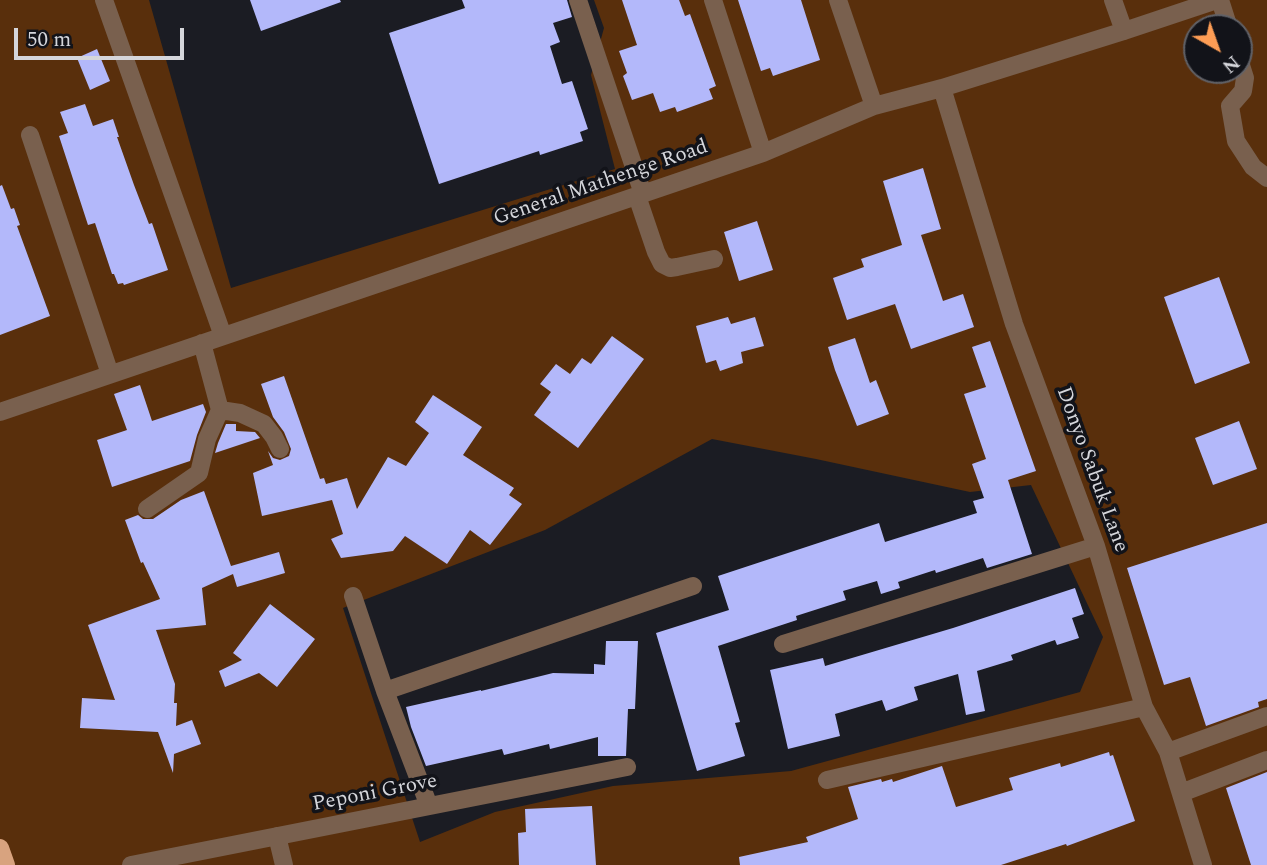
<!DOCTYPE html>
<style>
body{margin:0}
#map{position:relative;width:1267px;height:865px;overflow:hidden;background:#1b1c23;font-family:Spectral,serif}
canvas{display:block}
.north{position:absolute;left:1183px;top:14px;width:70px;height:70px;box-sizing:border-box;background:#121319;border:2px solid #606167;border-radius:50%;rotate:140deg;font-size:19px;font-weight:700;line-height:28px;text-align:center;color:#d5d6db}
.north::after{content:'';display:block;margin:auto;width:24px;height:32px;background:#fd9d55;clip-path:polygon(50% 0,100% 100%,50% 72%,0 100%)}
.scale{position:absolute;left:14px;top:28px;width:170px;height:32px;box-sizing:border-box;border:4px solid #d5d6db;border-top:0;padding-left:9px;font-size:21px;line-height:24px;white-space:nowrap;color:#d5d6db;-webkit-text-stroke:5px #121319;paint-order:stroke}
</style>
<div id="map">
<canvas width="1267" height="865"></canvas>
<div class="north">N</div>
<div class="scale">50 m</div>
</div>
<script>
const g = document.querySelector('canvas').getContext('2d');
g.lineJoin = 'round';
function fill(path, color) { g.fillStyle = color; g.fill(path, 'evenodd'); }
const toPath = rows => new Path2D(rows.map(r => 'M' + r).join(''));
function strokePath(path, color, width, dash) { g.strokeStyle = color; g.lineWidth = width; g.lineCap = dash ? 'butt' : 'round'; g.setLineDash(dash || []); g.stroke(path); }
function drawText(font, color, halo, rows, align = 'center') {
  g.font = font + ' Spectral,serif'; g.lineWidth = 7; g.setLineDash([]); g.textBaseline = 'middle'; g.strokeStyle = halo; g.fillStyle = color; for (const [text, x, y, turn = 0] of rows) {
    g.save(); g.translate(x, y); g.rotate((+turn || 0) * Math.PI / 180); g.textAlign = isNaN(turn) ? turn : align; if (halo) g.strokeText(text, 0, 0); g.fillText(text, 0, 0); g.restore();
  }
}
fill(toPath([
 [0,0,149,0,231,288,615,169,591,75,604,28,594,0,1267,0,1267,865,0,865],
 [1197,28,1239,28,1239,70,1197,70],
 [712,439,816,459,970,492,1031,485,1103,637,1080,692,791,771,613,786,495,812,420,842,343,608,545,530]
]), '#592f0c');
fill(toPath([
 [250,0,340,0,341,2,261,31],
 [462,0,567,0,572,17,553,23,560,42,550,46,562,84,572,81,588,129,580,132,583,141,540,155,539,151,439,184,389,33,465,8],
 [622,0,679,0,685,16,690,14,716,86,709,89,713,99,677,112,675,107,660,112,653,93,632,100,623,76,627,73,619,51,637,45],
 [738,0,801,0,820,60,773,76,770,68,761,71],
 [97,49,110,81,90,90,77,58],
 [85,104,93,126,113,119,119,137,117,137,134,185,149,224,152,223,168,270,124,285,123,283,118,284,114,274,112,274,95,223,88,225,59,136,68,133,60,112],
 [923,168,941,229,921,235,943,301,963,294,974,327,911,349,895,304,847,320,833,278,864,267,861,259,902,245,883,181],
 [2,185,11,209,14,208,20,225,17,226,50,316,0,335,0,186],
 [757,221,773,270,739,281,724,232],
 [1219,277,1250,363,1195,384,1164,297],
 [728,317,731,324,755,317,764,346,741,352,743,363,720,371,716,360,706,363,696,326],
 [612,336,644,359,578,448,534,415,551,392,540,384,556,364,570,374,582,358,591,364],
 [855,338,870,383,876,380,889,414,857,426,835,370,828,347],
 [990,341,1036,471,1008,480,1032,554,987,568,983,558,936,573,935,570,898,582,900,588,881,594,877,581,843,591,846,600,796,616,797,620,718,646,740,722,735,723,745,756,697,771,656,633,729,610,718,576,879,523,885,542,977,513,973,501,984,498,972,464,986,459,964,394,986,387,972,347],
 [284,376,320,479,324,478,326,484,347,478,357,509,388,457,406,466,429,433,415,422,433,395,482,427,463,455,514,488,509,495,522,504,490,545,470,530,447,564,405,536,393,551,341,558,331,539,343,534,332,500,262,516,253,473,273,465,268,451,273,458,280,460,289,456,291,449,284,432,273,417,261,384],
 [140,385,152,421,203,404,206,412,197,435,190,461,112,487,97,440,127,430,114,394],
 [1239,421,1257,469,1213,485,1195,438],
 [226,424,236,424,236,431,255,432,260,438,215,453,218,443],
 [204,491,231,566,279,552,285,573,237,587,233,574,202,588,206,625,156,630,175,684,174,703,177,703,176,726,192,720,201,744,174,754,173,773,158,732,80,728,82,698,115,700,88,625,160,599,143,562,141,563,125,520,138,515,143,519,153,519,181,500],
 [1267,523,1267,699,1258,702,1259,707,1206,726,1190,677,1164,685,1127,568],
 [1075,588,1084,614,1072,618,1079,638,1057,645,1055,640,1011,655,1013,660,977,671,985,711,966,715,958,674,914,687,918,700,886,711,882,700,835,714,840,736,788,749,770,670,823,658,825,666,953,628],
 [270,604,315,639,277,687,259,673,225,687,219,671,242,660,233,653],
 [606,641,638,641,635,709,628,709,626,756,598,756,598,737,550,749,549,744,504,755,502,749,426,766,411,727,406,707,481,690,481,691,553,673,594,674,594,664,605,665],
 [1109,752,1110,756,1113,755,1135,821,1067,846,1066,844,1001,865,740,865,739,857,808,842,806,837,858,819,848,787,881,779,882,782,892,779,893,782,942,766,956,807,1013,790,1009,778,1060,763,1061,767],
 [1267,772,1267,865,1251,865,1226,788],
 [592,806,596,865,519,865,518,833,526,832,525,809]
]), '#b3b8fa');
strokePath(toPath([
 [104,0,223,336],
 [578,0,643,194],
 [713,0,763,153],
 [838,0,874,106],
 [1113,0,1124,31],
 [1220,0,1229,28],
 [1239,59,1245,78,1243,91,1230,106,1236,141,1253,167,1267,178],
 [942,88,1014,324,1096,546,1144,707,1168,752,1203,865],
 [30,135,110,374],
 [637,196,656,252,662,264,670,268,677,267,714,259],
 [220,410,240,413,264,424,274,437,280,449],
 [0,412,763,153,874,106,942,88,1124,31,1217,0],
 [147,509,199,473,207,439,220,410,202,343],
 [353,596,385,691,429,806],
 [783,644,1096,546],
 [385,691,693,586],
 [1168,752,1267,716],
 [827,780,1144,707],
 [1181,793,1267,760],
 [277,836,284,865],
 [131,865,627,767]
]), '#79604e', 18);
strokePath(toPath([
 [0,848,6,865]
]), '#d8a37f', 18);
drawText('21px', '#d5d6db', '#121319', [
 ["General Mathenge Road",601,184,-19],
 ["Donyo Sabuk Lane",1091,470,70],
 ["Peponi Grove",375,794,-11]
]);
</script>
